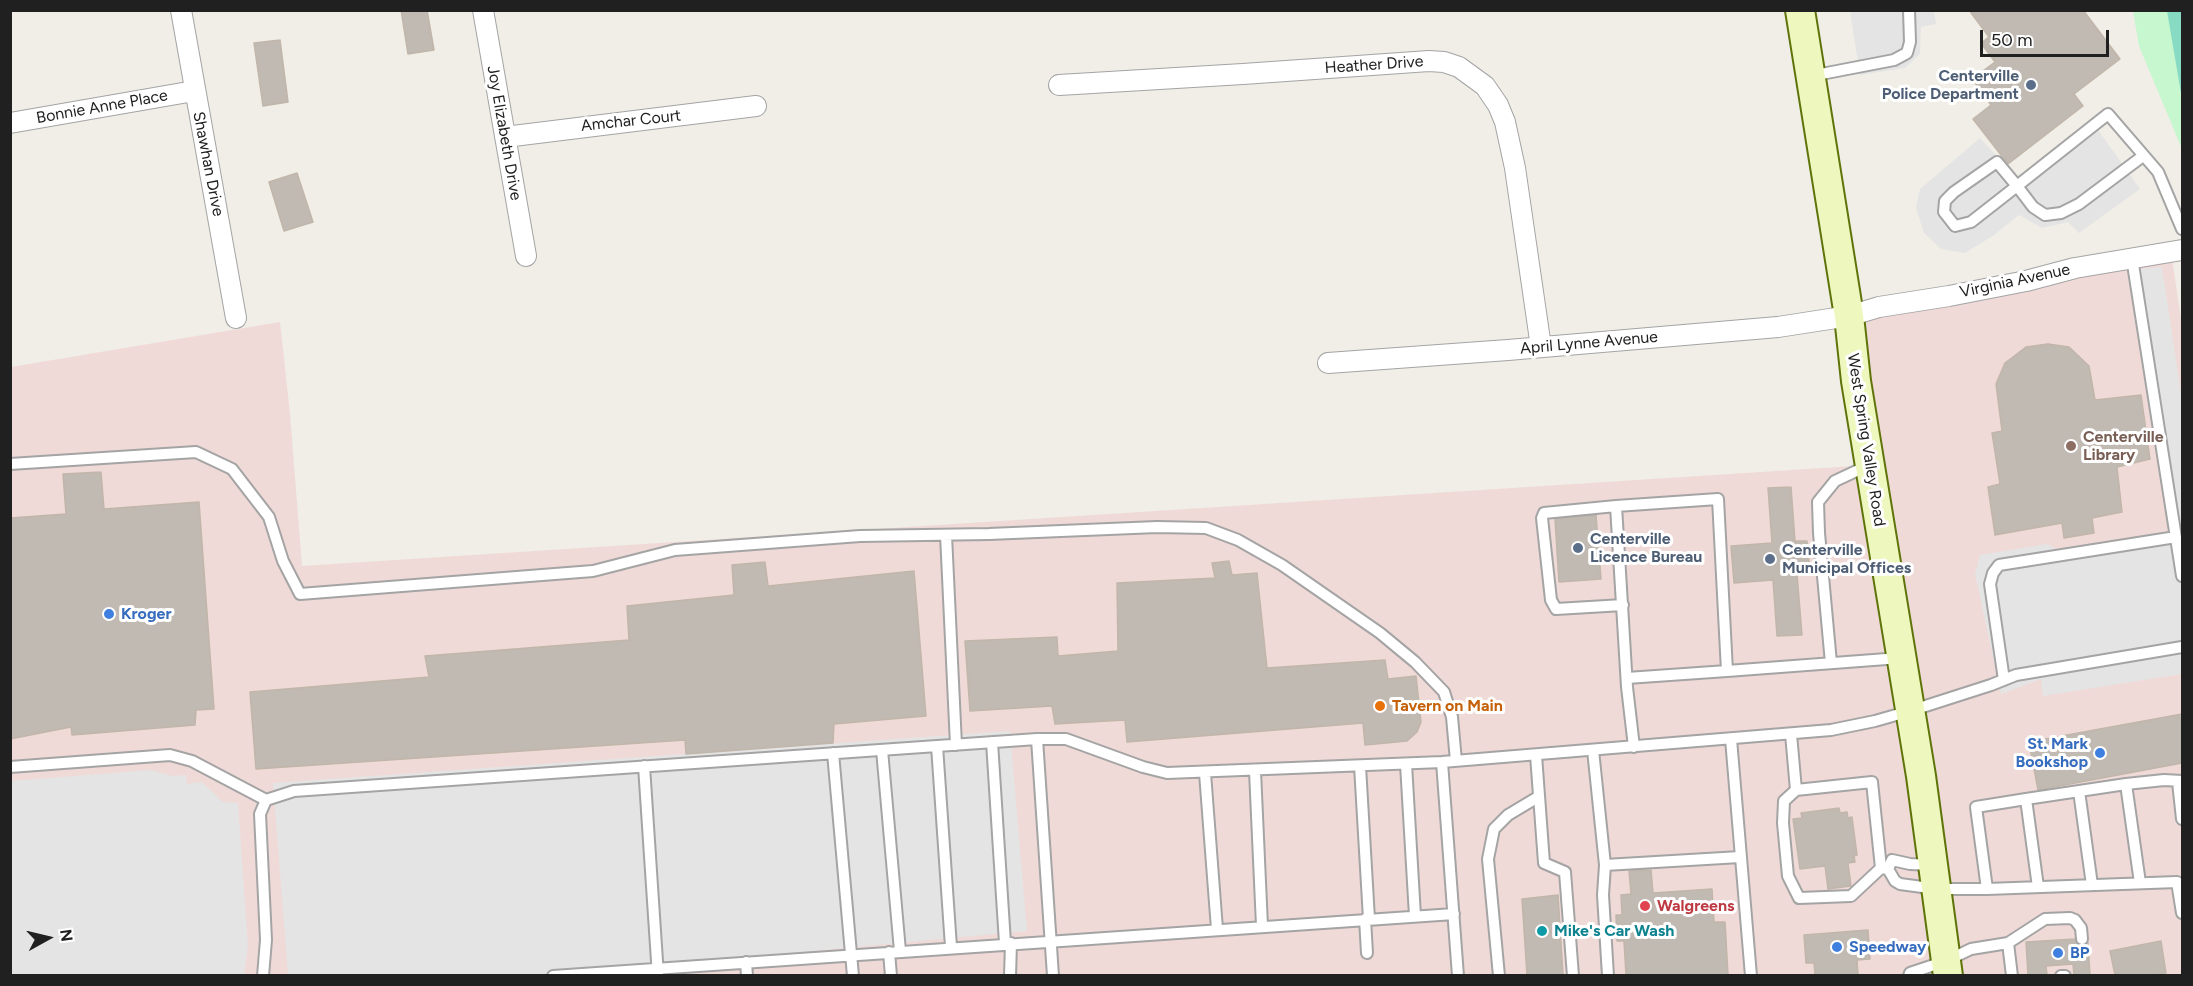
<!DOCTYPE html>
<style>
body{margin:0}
#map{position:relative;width:2193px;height:986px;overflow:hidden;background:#f0eee6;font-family:Figtree,sans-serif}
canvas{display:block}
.frame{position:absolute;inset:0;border:12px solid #202020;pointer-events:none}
.north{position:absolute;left:18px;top:908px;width:60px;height:60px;-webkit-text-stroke:4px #fff;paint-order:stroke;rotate:82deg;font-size:16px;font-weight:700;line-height:24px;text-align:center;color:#202020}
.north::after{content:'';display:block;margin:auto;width:21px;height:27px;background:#202020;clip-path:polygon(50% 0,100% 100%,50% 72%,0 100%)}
.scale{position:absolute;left:1980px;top:30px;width:129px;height:27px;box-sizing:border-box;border:3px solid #202020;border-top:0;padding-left:8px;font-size:18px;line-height:21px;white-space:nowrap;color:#202020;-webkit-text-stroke:4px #fff;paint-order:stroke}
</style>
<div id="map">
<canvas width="2193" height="986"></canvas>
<div class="frame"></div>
<div class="north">N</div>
<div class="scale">50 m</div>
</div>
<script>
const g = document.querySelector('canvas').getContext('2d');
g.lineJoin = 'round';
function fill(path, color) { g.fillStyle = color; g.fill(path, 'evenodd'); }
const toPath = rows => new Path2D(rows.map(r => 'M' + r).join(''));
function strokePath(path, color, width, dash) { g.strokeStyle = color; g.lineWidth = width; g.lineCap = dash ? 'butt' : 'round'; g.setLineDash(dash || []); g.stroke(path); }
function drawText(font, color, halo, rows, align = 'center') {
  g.font = font + ' Figtree,sans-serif'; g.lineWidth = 6; g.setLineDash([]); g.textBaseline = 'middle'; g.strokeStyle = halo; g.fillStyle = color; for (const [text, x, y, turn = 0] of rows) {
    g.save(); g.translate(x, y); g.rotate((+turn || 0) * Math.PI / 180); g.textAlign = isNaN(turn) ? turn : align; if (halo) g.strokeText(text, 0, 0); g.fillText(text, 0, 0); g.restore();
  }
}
fill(toPath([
 [2171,252,2182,326,2182,975,11,976,11,367,280,322,290,414,302,566,1869,465,1849,316]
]), '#f0dad7');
fill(toPath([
 [2133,11,2182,11,2182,149,2139,46]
]), '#c6f7cf');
fill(toPath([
 [2167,11,2182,11,2182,99]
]), '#88dbc3');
fill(toPath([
 [1850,11,1934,11,1936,24,1921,27,1920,54,1905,68,1860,75],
 [2091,120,2140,189,2079,233,2068,222,2042,228,2019,215,1994,235,1965,253,1941,249,1924,233,1916,208,1920,189,1980,138,2016,178],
 [2162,267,2182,400,2182,674,2043,696,2041,679,2001,694,1975,574,1980,555,2047,544,2059,550,2175,530,2139,269],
 [1010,731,1027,931,555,975,288,975,273,783],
 [151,770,172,776,186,775,187,784,202,782,223,802,238,803,248,946,244,975,11,975,11,781]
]), '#e4e4e4');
const building = toPath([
 [401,10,427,10,434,50,408,54,401,10],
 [1969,10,2083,10,2120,59,2074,94,2083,106,2008,164,1973,119,1991,105,1972,79,1995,62,1981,43,1989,37,1969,10],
 [280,40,288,102,263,106,254,43,280,40],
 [297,173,313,222,284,231,269,182,297,173],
 [2048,344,2069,347,2089,366,2095,400,2141,395,2150,459,2117,467,2122,512,2092,518,2094,533,2064,538,2062,523,1995,535,1988,487,2000,484,1992,433,2002,431,1996,384,2005,363,2026,347,2048,344],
 [101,472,104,509,199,502,214,709,196,710,195,725,72,735,71,727,10,739,10,518,66,514,63,474,101,472],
 [1791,487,1795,541,1807,541,1810,571,1797,574,1802,635,1777,636,1773,580,1734,583,1731,546,1772,543,1768,488,1791,487],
 [1596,515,1601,579,1559,582,1555,519,1596,515],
 [1229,561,1232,575,1257,573,1267,668,1385,660,1388,679,1416,676,1421,722,1417,732,1407,741,1365,745,1363,723,1127,742,1125,720,1055,724,1052,706,970,711,965,641,1057,637,1058,656,1118,651,1117,583,1215,578,1212,563,1229,561],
 [765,562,768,586,914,571,926,716,834,724,833,743,686,754,685,740,256,769,250,692,429,677,425,656,629,640,627,606,734,595,732,565,765,562],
 [2182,714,2182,763,2038,790,2029,742,2182,714],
 [1839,808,1840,813,1847,812,1848,818,1852,817,1857,855,1854,856,1855,862,1848,863,1851,886,1828,889,1825,866,1800,869,1793,819,1802,818,1801,813,1839,808],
 [1651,870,1653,893,1712,889,1714,922,1725,922,1728,975,1626,975,1624,941,1617,941,1616,915,1622,915,1621,895,1631,894,1629,871,1651,870],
 [1558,895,1563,975,1527,975,1522,899,1558,895],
 [1868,930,1870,959,1857,960,1858,975,1815,975,1814,963,1806,963,1804,935,1868,930],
 [2075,939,2079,946,2083,946,2088,943,2090,975,2074,975,2073,964,2046,966,2047,975,2028,975,2026,942,2075,939],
 [2161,941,2166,973,2152,975,2115,975,2110,951,2161,941]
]);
fill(building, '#c0bab3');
strokePath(building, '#c1b6a9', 1.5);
const lane = toPath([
 [1811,76,1894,60,1907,53,1910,42,1909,10],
 [2143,156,2079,204,2061,213,2045,215,2033,207,2017,186,1997,162,1954,192,1945,201,1944,212,1955,226,1971,222,2017,186,2108,114,2158,172,2182,229],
 [2132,258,2182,576],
 [10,464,196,452,232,469,269,517,283,561,300,594,593,571,675,550,860,536,989,534,1157,527,1206,528,1238,540,1282,565,1380,633,1415,662,1444,692,1452,717,1456,761],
 [1616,506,1544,513,1542,518,1551,600,1556,609,1623,605],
 [946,535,956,745],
 [1831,663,1819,533,1818,502,1835,481,1869,465],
 [1627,678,1727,671],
 [2004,680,1990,584,1993,573,1999,565,2176,537],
 [1791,734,1796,790,1872,782,1881,868,1888,869,1895,881,1900,884,1937,889,1987,889,2177,882,2182,913],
 [1037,739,1053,976],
 [1731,739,1751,976],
 [992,742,1005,943],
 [937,746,951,947],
 [1634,747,1627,687,1616,506,1718,499,1727,671,1900,658],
 [882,750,900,951],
 [1593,750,1605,865,1740,857],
 [833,753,853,976],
 [1536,755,1544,863,1565,872,1573,976],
 [1442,762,1458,976],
 [1406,764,1415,916],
 [644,766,658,976],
 [1360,766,1369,919],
 [10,767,170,755,192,761,266,800],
 [1255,771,1262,926],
 [1205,773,1217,929],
 [2178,782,2182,819],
 [2126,784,2164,780,2182,781],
 [1796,790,1784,801,1783,823,1788,876,1799,898,1851,896,1881,868],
 [2079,791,2092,885],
 [1605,865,1603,895,1608,976],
 [1888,869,1892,860,1910,864,1932,865],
 [2038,887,2026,799,2126,784,2140,883],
 [1987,889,1976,807,2026,799],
 [1365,919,1367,953],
 [2008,943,2012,976],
 [889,952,891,976],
 [746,962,747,976],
 [263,976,266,940,260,814,266,800,294,791,1037,739,1066,739,1143,767,1167,773,1442,762,1831,730,1875,721,1910,711,1991,685,2016,675,2182,647],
 [553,976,1454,914],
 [1010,976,1011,943],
 [1499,976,1488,859,1494,829,1508,815,1538,797],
 [1909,976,1910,973,1946,961,1971,949,2008,943,2045,919,2070,918,2075,920,2081,928,2082,939],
 [2061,976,2065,976]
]);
const street = toPath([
 [181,10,236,318],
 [483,10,526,256],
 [1059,85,1243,74,1429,61,1444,62,1459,67,1485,86,1498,105,1505,122,1515,168,1541,347],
 [10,123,194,91],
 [505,137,756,106],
 [1328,363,1508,350,1778,327,1849,316,1879,307,1949,296,2026,281,2075,268,2182,250]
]);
const secondary = toPath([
 [1800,10,1849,316,1856,381,1921,776,1948,976]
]);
strokePath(lane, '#a4a4a4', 14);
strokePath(street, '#a4a4a4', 22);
strokePath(secondary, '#5e740a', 32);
strokePath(lane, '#fff', 10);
strokePath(street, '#fff', 20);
strokePath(secondary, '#eef7bd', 28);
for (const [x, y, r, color] of [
 [2031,85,6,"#5c6f8a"],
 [2071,446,6,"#8d6e63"],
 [1578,548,6,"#5c6f8a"],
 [1770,559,6,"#5c6f8a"],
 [109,614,6,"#3f7fe0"],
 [1380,706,6,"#e8710a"],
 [2100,753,6,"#3f7fe0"],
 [1645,906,6,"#e0444e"],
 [1542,931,6,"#0f9aa8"],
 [1837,947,6,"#3f7fe0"],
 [2058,953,6,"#3f7fe0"]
]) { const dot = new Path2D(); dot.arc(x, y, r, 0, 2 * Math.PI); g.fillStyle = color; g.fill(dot); strokePath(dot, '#fff', 2); }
drawText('16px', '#202020', '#fff', [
 ["Heather Drive",1374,65,-4],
 ["Bonnie Anne Place",102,107,-10],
 ["Amchar Court",631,121,-6],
 ["Joy Elizabeth Drive",504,133,80],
 ["Shawhan Drive",208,164,79],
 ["Virginia Avenue",2015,281,-12],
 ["April Lynne Avenue",1589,343,-5],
 ["West Spring Valley Road",1866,440,81]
]);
drawText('bold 16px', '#4e5e75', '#fff', [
 ["Centerville",2019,76,"right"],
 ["Police Department",2019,94,"right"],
 ["Centerville",1590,539],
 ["Licence Bureau",1590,557],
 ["Centerville",1782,550],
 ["Municipal Offices",1782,568]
], 'left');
drawText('bold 16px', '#785e54', '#fff', [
 ["Centerville",2083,437],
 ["Library",2083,455]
], 'left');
drawText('bold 16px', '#366cbe', '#fff', [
 ["Kroger",121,614],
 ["St. Mark",2088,744,"right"],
 ["Bookshop",2088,762,"right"],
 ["Speedway",1849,947],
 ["BP",2070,953]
], 'left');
drawText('bold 16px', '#c56008', '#fff', [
 ["Tavern on Main",1392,706]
], 'left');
drawText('bold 16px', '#be3a42', '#fff', [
 ["Walgreens",1657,906]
], 'left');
drawText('bold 16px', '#0d838f', '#fff', [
 ["Mike's Car Wash",1554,931]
], 'left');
</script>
